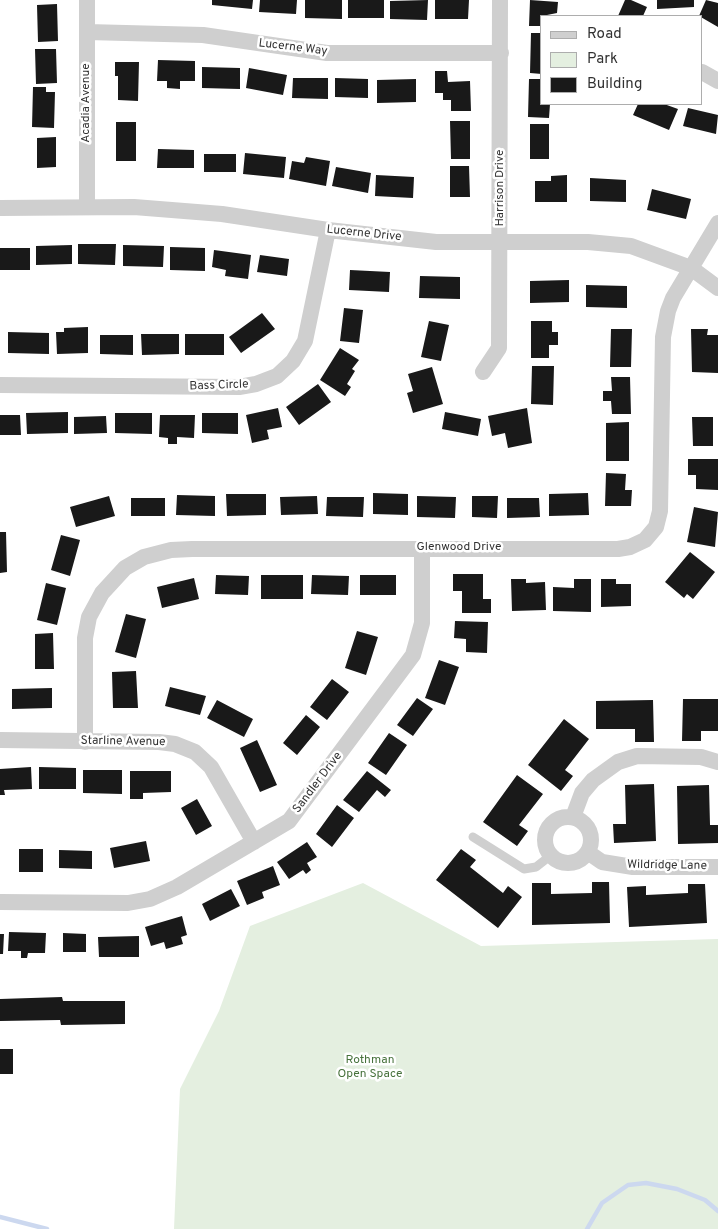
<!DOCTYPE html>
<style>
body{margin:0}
#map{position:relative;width:718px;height:1229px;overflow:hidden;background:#fff;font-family:Overpass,sans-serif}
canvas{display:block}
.legend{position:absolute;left:540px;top:15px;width:162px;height:90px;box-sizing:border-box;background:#fff;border:1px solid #adadad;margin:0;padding:6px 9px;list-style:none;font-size:15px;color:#323232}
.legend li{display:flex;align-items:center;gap:10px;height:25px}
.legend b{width:25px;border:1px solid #adadad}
</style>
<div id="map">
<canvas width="718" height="1229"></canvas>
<ul class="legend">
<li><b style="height:6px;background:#cfcfcf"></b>Road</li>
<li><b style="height:14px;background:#e4efe0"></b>Park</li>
<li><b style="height:14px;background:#191919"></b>Building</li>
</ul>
</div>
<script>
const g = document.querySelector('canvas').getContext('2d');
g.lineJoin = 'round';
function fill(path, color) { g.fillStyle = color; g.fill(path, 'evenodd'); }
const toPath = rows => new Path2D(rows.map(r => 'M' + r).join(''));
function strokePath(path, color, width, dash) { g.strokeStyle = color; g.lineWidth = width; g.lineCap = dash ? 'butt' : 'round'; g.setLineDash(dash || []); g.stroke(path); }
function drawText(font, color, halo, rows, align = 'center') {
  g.font = font + ' Overpass,sans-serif'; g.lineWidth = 5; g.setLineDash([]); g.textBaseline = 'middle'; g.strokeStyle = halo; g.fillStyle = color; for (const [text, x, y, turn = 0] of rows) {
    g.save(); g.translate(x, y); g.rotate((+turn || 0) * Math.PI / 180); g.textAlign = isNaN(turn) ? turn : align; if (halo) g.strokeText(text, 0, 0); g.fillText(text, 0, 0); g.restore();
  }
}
fill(toPath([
 [363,883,481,946,718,939,718,1229,174,1229,180,1089,219,1011,250,926]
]), '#e4efe0');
strokePath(toPath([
 [0,1217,47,1229],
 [587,1229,602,1203,628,1185,646,1183,677,1189,705,1200,718,1211]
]), '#ccd8ef', 4.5);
fill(toPath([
 [212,0,253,0,252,9,212,5],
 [260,0,297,0,296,14,259,12],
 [305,0,342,0,342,19,305,18],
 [348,0,384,0,384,18,348,18],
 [428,0,427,20,390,19,390,1],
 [435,0,469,0,468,19,435,19],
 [530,0,558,2,557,13,542,16,542,26,529,26],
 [625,0,631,0,647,7,643,16,618,16],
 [657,0,694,0,694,7,657,9],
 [706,0,718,3,718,27,699,16],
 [57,4,58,41,38,42,37,5],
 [531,33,542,33,542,74,530,73],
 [35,49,56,49,57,83,36,84],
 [158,60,195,61,195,81,180,81,180,89,167,88,167,81,157,81],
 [115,62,139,62,138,101,118,100,118,76,115,76],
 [202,67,240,68,240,89,202,88],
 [249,68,287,75,283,95,246,88],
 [435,71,447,71,448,82,470,81,471,111,451,111,451,100,443,100,443,93,435,93],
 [293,78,328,78,328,99,292,98],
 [335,78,368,79,368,98,335,97],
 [416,79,416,102,377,103,377,80],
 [529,79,542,79,542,104,550,104,549,118,528,117],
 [33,87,46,87,46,92,55,92,54,128,32,127],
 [638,104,664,104,678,109,669,130,633,115],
 [688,108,718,115,716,134,683,126],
 [450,121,470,121,470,159,451,159],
 [116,122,136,122,136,161,116,161],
 [530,124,549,124,549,159,530,159],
 [56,137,56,167,37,168,37,138],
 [158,149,194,150,194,168,157,168],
 [245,153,286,157,284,178,243,174],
 [204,154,236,154,236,172,204,172],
 [306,157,330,161,326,186,289,179,292,161,304,163],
 [450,166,469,166,470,197,450,197],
 [336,167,371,173,368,193,332,186],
 [376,175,414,177,413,198,375,196],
 [567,175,567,202,535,202,535,181,551,181,551,176],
 [590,178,626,180,626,202,590,201],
 [652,189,691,199,686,219,647,210],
 [78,244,116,244,115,265,78,264],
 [72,245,72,264,36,265,36,246],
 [123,245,164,246,163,267,123,266],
 [170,247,205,248,205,271,170,270],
 [0,248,30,248,30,270,0,270],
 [214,250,251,255,248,279,225,276,226,270,212,267],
 [260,255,289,259,287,276,257,272],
 [350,270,390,272,389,292,349,290],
 [420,276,460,277,460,299,419,298],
 [569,280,569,302,530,303,530,281],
 [586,285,627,286,627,308,586,307],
 [344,308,363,310,359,343,340,341],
 [262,313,275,329,241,353,229,337],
 [429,321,449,325,441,361,421,357],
 [531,321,552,321,552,332,558,332,558,345,549,345,549,358,531,358],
 [88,327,88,353,57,354,56,332,64,332,64,328],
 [611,329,632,329,631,367,610,367],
 [691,329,708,329,707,335,718,335,718,373,692,372],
 [8,332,49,333,49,354,8,353],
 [141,334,179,334,179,354,142,355],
 [185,334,224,334,224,355,185,355],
 [100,335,133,335,133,355,100,354],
 [340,348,359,360,352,369,355,371,347,384,351,387,345,396,320,380],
 [532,366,554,366,553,405,531,404],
 [432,367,443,404,413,413,407,393,413,391,408,374],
 [611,377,630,377,631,414,612,414,611,401,603,401,603,391,612,391],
 [318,384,331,402,299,425,286,407],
 [278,408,282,427,267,430,269,439,252,443,246,415],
 [527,408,532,443,508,448,505,433,492,436,488,416],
 [68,412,68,433,27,434,26,413],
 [445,412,481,419,478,436,442,429],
 [115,413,152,413,152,434,115,433],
 [202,413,238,413,238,434,202,433],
 [0,415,20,415,21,435,0,435],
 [160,415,195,415,194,438,177,437,177,444,168,444,168,438,159,437],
 [106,416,107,433,74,434,74,417],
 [692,417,713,417,713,446,693,446],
 [629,422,629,461,606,461,606,423],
 [688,459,718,459,718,490,696,489,696,475,688,475],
 [606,473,626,474,625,490,632,490,631,506,605,506],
 [373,493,408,494,408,515,373,514],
 [588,493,589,515,549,516,549,494],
 [226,494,266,494,266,515,227,516],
 [177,495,215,496,215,516,176,515],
 [109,496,115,516,76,527,70,507],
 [317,496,318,514,281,515,280,497],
 [417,496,456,497,455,518,417,517],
 [472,496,498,496,497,518,472,517],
 [327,497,364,497,363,517,326,516],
 [131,498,165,498,165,516,131,516],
 [507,498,539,498,540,517,507,518],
 [694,507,718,512,715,547,687,542],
 [0,532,6,532,7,572,0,573],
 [61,535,80,540,70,576,51,570],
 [690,552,715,572,693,599,687,594,684,598,665,582],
 [453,574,483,574,483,599,491,599,491,613,462,613,462,591,453,591],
 [216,575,249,576,248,595,215,594],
 [261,575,303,575,303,599,261,599],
 [312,575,349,576,348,595,311,594],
 [360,575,396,575,396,595,360,595],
 [194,578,199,599,162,608,157,587],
 [511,579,526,579,526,583,545,582,546,610,512,611],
 [574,579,591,579,591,612,553,611,553,587,574,588],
 [601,579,616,579,616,584,631,584,631,606,601,607],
 [46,583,66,588,57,625,37,620],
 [126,614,146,619,136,658,115,652],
 [455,621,488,622,487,653,466,652,466,639,454,638],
 [357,631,378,637,366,675,345,668],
 [53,633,54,669,35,669,35,634],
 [439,660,459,667,445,705,425,698],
 [136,671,138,708,113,708,112,672],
 [332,679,349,692,327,720,310,707],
 [170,687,206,696,200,715,165,706],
 [52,688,52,708,12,709,12,689],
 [417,698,433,709,413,736,397,725],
 [683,699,718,699,718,731,701,731,701,741,682,741],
 [217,700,253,719,244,737,207,718],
 [653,700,654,742,635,742,635,729,596,729,596,701],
 [306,715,320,727,297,755,283,743],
 [564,719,589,739,565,770,573,776,561,791,528,765],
 [389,733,407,745,386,775,368,763],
 [257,740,277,785,260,792,240,748],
 [31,767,32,789,4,790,5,795,0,795,0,769],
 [39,767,76,768,76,789,39,789],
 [83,770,122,770,122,794,83,793],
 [130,771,171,771,171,792,143,793,143,799,130,799],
 [367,771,391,790,385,797,377,790,359,812,343,800],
 [517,775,543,794,519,825,528,831,517,846,483,822],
 [654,784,656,841,614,843,613,824,626,824,625,785],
 [709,785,710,825,718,825,718,843,678,844,677,786],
 [197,799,212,826,196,835,181,808],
 [337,805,354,818,332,847,316,834],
 [146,841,150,861,114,868,110,848],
 [307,842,317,857,307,863,311,870,306,874,303,870,289,879,277,862],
 [19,849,43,849,43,872,19,872],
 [461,849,476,860,470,867,503,893,508,886,522,897,498,928,436,880],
 [59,850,92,851,92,869,59,868],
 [273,866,280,885,262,892,264,898,247,905,237,881],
 [592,882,609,882,610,923,532,925,532,883,551,883,551,894,592,893],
 [688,884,705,884,707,923,629,927,627,887,646,886,646,895,688,893],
 [231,889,240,906,210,921,202,904],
 [182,916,187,935,181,937,183,944,166,949,164,942,151,946,145,927],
 [9,932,46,933,45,953,28,953,27,958,21,958,21,951,8,951],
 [63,933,86,934,86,952,63,952],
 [0,934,4,934,3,954,0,954],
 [139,936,139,957,99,957,98,937],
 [62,997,63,1001,125,1001,125,1024,61,1025,60,1020,0,1021,0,999],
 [0,1049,13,1049,13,1074,0,1074]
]), '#191919');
strokePath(toPath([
 [473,837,524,869,536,867,550,856]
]), '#cfcfcf', 9);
strokePath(toPath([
 [87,32,203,35,327,53,501,53],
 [702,72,718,81],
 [87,207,87,0],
 [0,208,134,207,222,214,328,230,436,242,588,242,631,246,691,268,718,288],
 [483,372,499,348,500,0],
 [0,385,239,387,256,384,277,376,293,361,305,341,328,230],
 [0,740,159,742,175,744,195,752,211,767,254,842],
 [85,742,85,638,89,617,102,593,125,568,144,557,171,550,192,549,618,549,630,547,645,540,656,527,660,511,663,337,668,311,673,298,718,223],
 '545 840a23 23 0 1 1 46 0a23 23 0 1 1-46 0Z',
 [573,817,582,793,593,780,618,762,637,756,701,757,718,762],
 [589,853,602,862,633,867,718,867],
 [0,902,128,903,150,899,177,887,289,821,413,655,422,623,422,548]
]), '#cfcfcf', 16);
drawText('12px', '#323232', '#fff', [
 ["Lucerne Way",293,48,7],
 ["Acadia Avenue",87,103,-90],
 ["Harrison Drive",501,188,-90],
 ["Lucerne Drive",364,234,6],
 ["Bass Circle",219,386,-2],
 ["Glenwood Drive",459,548],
 ["Starline Avenue",123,742,1],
 ["Sandler Drive",318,783,-53],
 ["Wildridge Lane",667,866,1]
]);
drawText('12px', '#47723c', '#fff', [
 ["Rothman",370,1061],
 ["Open Space",370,1075]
]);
</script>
